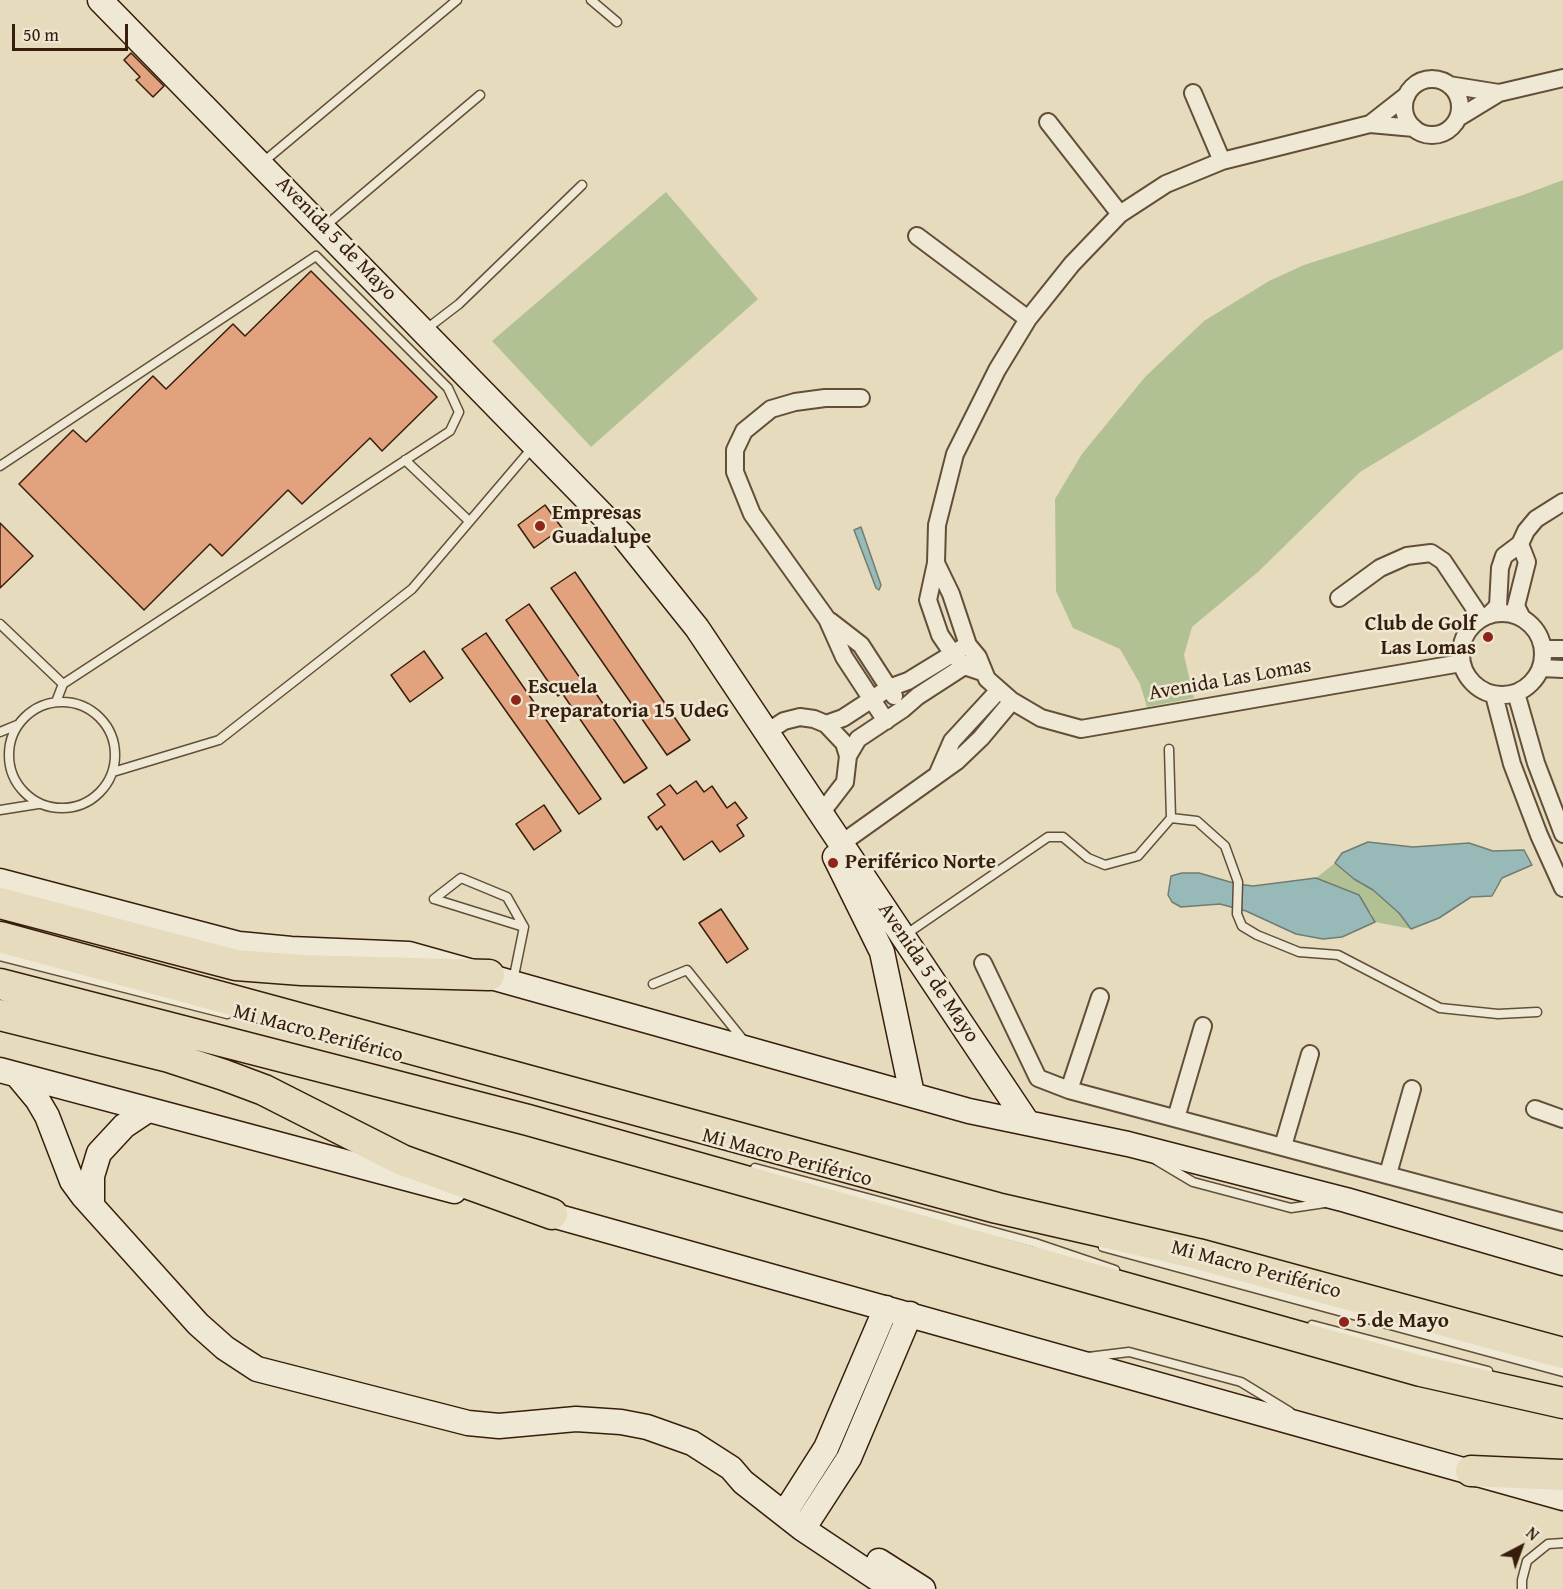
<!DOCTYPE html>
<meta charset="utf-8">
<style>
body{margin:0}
#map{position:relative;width:1563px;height:1589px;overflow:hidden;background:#e6dcbd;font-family:"Gentium Book Plus",serif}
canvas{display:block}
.north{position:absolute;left:1491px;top:1517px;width:60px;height:60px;-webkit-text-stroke:4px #efe8d4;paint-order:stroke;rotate:41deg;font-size:16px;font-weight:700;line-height:24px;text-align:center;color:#371e0c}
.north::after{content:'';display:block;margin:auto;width:21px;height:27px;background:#371e0c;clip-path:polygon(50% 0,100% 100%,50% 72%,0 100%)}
.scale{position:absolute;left:12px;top:24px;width:116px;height:27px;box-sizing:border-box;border:3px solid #371e0c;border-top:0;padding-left:8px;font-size:18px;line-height:21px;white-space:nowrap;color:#371e0c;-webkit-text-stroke:4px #efe8d4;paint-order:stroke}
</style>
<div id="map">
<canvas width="1563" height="1589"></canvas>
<div class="north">N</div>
<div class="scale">50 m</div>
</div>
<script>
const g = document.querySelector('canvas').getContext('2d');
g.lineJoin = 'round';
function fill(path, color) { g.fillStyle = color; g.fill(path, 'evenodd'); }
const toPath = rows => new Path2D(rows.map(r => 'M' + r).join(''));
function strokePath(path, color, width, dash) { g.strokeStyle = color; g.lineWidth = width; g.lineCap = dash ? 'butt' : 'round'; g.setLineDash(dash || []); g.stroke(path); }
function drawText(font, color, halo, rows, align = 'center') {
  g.font = font + ' "Gentium Book Plus",serif'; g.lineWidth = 5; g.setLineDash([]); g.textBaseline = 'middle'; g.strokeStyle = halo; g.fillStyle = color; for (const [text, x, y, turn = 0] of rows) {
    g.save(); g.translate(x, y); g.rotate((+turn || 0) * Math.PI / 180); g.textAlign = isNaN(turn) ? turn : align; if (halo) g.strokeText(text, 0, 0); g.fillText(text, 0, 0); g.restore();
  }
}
fill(toPath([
 [1563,180,1563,349,1360,472,1258,572,1192,627,1184,655,1194,698,1147,707,1140,684,1120,649,1073,628,1056,591,1055,499,1082,454,1145,377,1204,321,1269,281,1304,265,1523,195],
 [666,192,758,299,591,447,492,341],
 [1335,863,1354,879,1373,890,1399,913,1411,929,1375,922,1371,912,1316,878]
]), '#b2c194');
const water = toPath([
 [861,527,881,585,879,590,876,588,854,530,861,527],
 [1368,842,1413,847,1469,843,1493,851,1524,850,1532,865,1502,878,1492,896,1471,897,1439,918,1411,929,1399,913,1373,890,1354,879,1335,863,1342,853,1368,842],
 [1182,873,1199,873,1237,884,1253,886,1316,878,1359,895,1375,922,1342,937,1323,939,1296,934,1246,911,1220,904,1181,907,1172,902,1168,895,1171,876,1182,873]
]);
fill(water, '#97bab8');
strokePath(water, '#717c73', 1.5);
const building = toPath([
 [131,53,164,86,153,97,136,80,140,77,124,60,131,53],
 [311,271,437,397,382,451,370,438,302,504,288,490,222,556,210,544,144,610,19,484,73,430,86,442,153,376,166,389,233,324,245,336,311,271],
 [545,505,562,528,534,548,518,525,545,505],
 [0,523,33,556,0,588,0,523],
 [575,572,690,740,667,755,551,588,575,572],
 [529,604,591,694,595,692,647,768,624,783,562,693,558,696,506,620,529,604],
 [486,633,601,799,579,814,462,649,486,633],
 [424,651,443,678,410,702,391,675,424,651],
 [696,781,704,792,712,786,727,808,735,802,747,818,737,825,744,836,720,852,712,841,684,860,661,826,657,830,648,817,665,805,657,794,670,785,677,794,696,781],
 [544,805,561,831,534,850,516,824,544,805],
 [721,909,748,949,727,963,699,923,721,909]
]);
fill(building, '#e2a27e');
strokePath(building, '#371e0c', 1.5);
const lane = toPath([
 [591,0,617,22],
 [262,163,457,0],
 [324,227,480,95],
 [425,330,459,304,582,185],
 [405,460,469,521],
 [0,466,316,256,448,388,459,412,450,431,63,684,56,702],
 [0,624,63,684],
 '9 755a53 53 0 1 1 106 0a53 53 0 1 1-106 0Z',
 [0,732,17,725],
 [113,772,219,740,412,589,533,447],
 [0,810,38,804],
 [1171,818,1197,821,1225,846,1238,882,1237,914,1242,926,1257,935,1299,952,1338,955,1440,1008,1498,1014,1537,1012],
 [434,899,461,878,507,897,524,927,513,981],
 [434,899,524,927],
 [905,935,1048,837,1063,837,1088,858,1105,865,1138,856,1171,818,1169,749],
 [0,956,227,1014],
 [653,984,687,970,744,1041],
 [1156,1160,1193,1182,1291,1208,1325,1203],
 [755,1168,1035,1243,1115,1270],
 [1103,1247,1563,1372],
 [1312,1325,1488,1371],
 [1088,1357,1129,1352,1241,1382,1290,1412],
 [1522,1589,1522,1580,1527,1561,1548,1544,1563,1543]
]);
const street = toPath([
 '1404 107a28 28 0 1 1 56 0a28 28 0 1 1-56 0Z',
 [1449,85,1499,93],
 [1193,93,1222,161],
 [1458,118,1499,93,1563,78],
 [1048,122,1120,214],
 [1370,124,1407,95],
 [917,236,1028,319],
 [861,398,825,398,795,402,771,409,744,431,735,450,735,472,752,514,827,619,844,657,886,721],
 [1520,544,1527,562,1516,606,1522,618],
 [936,563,951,594,968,645,978,657,987,679,1012,701,1041,718,1081,729,1461,663],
 [1339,598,1380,568,1407,556,1431,553,1443,561,1481,618],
 '1461 654a41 41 0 1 1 82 0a41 41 0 1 1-82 0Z',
 [1490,614,1498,606,1500,568,1504,556,1520,544,1526,531,1536,519,1563,502],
 [830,621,861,645,894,696],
 [1543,649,1563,649],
 [1541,668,1563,669],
 [982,672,964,666,953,654,940,635,928,600,936,563,937,525,955,454,997,370,1028,319,1072,264,1120,214,1166,184,1222,161,1370,124,1414,128],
 [1516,693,1536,763,1563,834],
 [1494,695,1512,764,1539,835,1563,888],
 [826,724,843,718,889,688,908,681,962,648],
 [767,732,784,721,800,717,814,719,826,724,844,743,848,756,845,782,822,812],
 [848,756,858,739,903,709,918,696,972,661],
 [938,773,952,741,999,690],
 [842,843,957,761,981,738,1012,701],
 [983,963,1038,1078,1069,1090,1563,1222],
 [1069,1090,1100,997],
 [1535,1109,1563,1119],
 [1176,1118,1203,1026],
 [1283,1146,1310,1054],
 [1388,1174,1412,1089]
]);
const secondary = toPath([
 [100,0,624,537,697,628,1027,1122],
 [835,857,882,952,912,1094],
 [0,881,239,944,291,949,409,954,969,1111,1128,1144,1346,1200,1563,1263],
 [0,1070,454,1191],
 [17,1075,37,1099,47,1116,72,1181,83,1196,198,1324,225,1348,257,1369,468,1423,499,1426,576,1419,621,1422,647,1427,692,1443,731,1468,743,1482,803,1529,893,1589],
 [92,1206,92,1176,99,1153,124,1126,148,1110],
 [534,1210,1563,1498],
 [784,1514,826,1448,886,1308],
 [803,1529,849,1458,910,1314],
 [879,1561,923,1589]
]);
const highway = toPath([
 [0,903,236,965,302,970,489,975],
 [0,937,997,1208,1198,1254,1563,1353],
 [0,984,528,1120,1421,1371,1563,1403],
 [0,1015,169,1057,224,1075,264,1090,402,1160,552,1214],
 [1471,1471,1563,1475]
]);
strokePath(lane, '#634e38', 11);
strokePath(street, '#634e38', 20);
strokePath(secondary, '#371e0c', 27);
strokePath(highway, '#371e0c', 33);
strokePath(lane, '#efe8d4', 8);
strokePath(street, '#efe8d4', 16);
strokePath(secondary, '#efe8d4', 24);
strokePath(highway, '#e6dcbd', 30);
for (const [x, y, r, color] of [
 [540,526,6,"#8f2418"],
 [1488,637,6,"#8f2418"],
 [516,700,6,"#8f2418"],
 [833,863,6,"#8f2418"],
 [1344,1322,6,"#8f2418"]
]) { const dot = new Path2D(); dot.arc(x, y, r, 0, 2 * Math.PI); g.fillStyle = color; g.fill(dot); strokePath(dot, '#efe8d4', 2); }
drawText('21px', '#371e0c', '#efe8d4', [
 ["Avenida 5 de Mayo",336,239,46],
 ["Avenida Las Lomas",1230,680,-10],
 ["Avenida 5 de Mayo",928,973,56],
 ["Mi Macro Periférico",318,1034,15],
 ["Mi Macro Periférico",787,1158,15],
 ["Mi Macro Periférico",1256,1270,15]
]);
drawText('bold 21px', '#371e0c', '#efe8d4', [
 ["Empresas",552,514],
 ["Guadalupe",552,538],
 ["Club de Golf",1476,625,"right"],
 ["Las Lomas",1476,649,"right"],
 ["Escuela",528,688],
 ["Preparatoria 15 UdeG",528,712],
 ["Periférico Norte",845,863],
 ["5 de Mayo",1356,1322]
], 'left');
</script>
